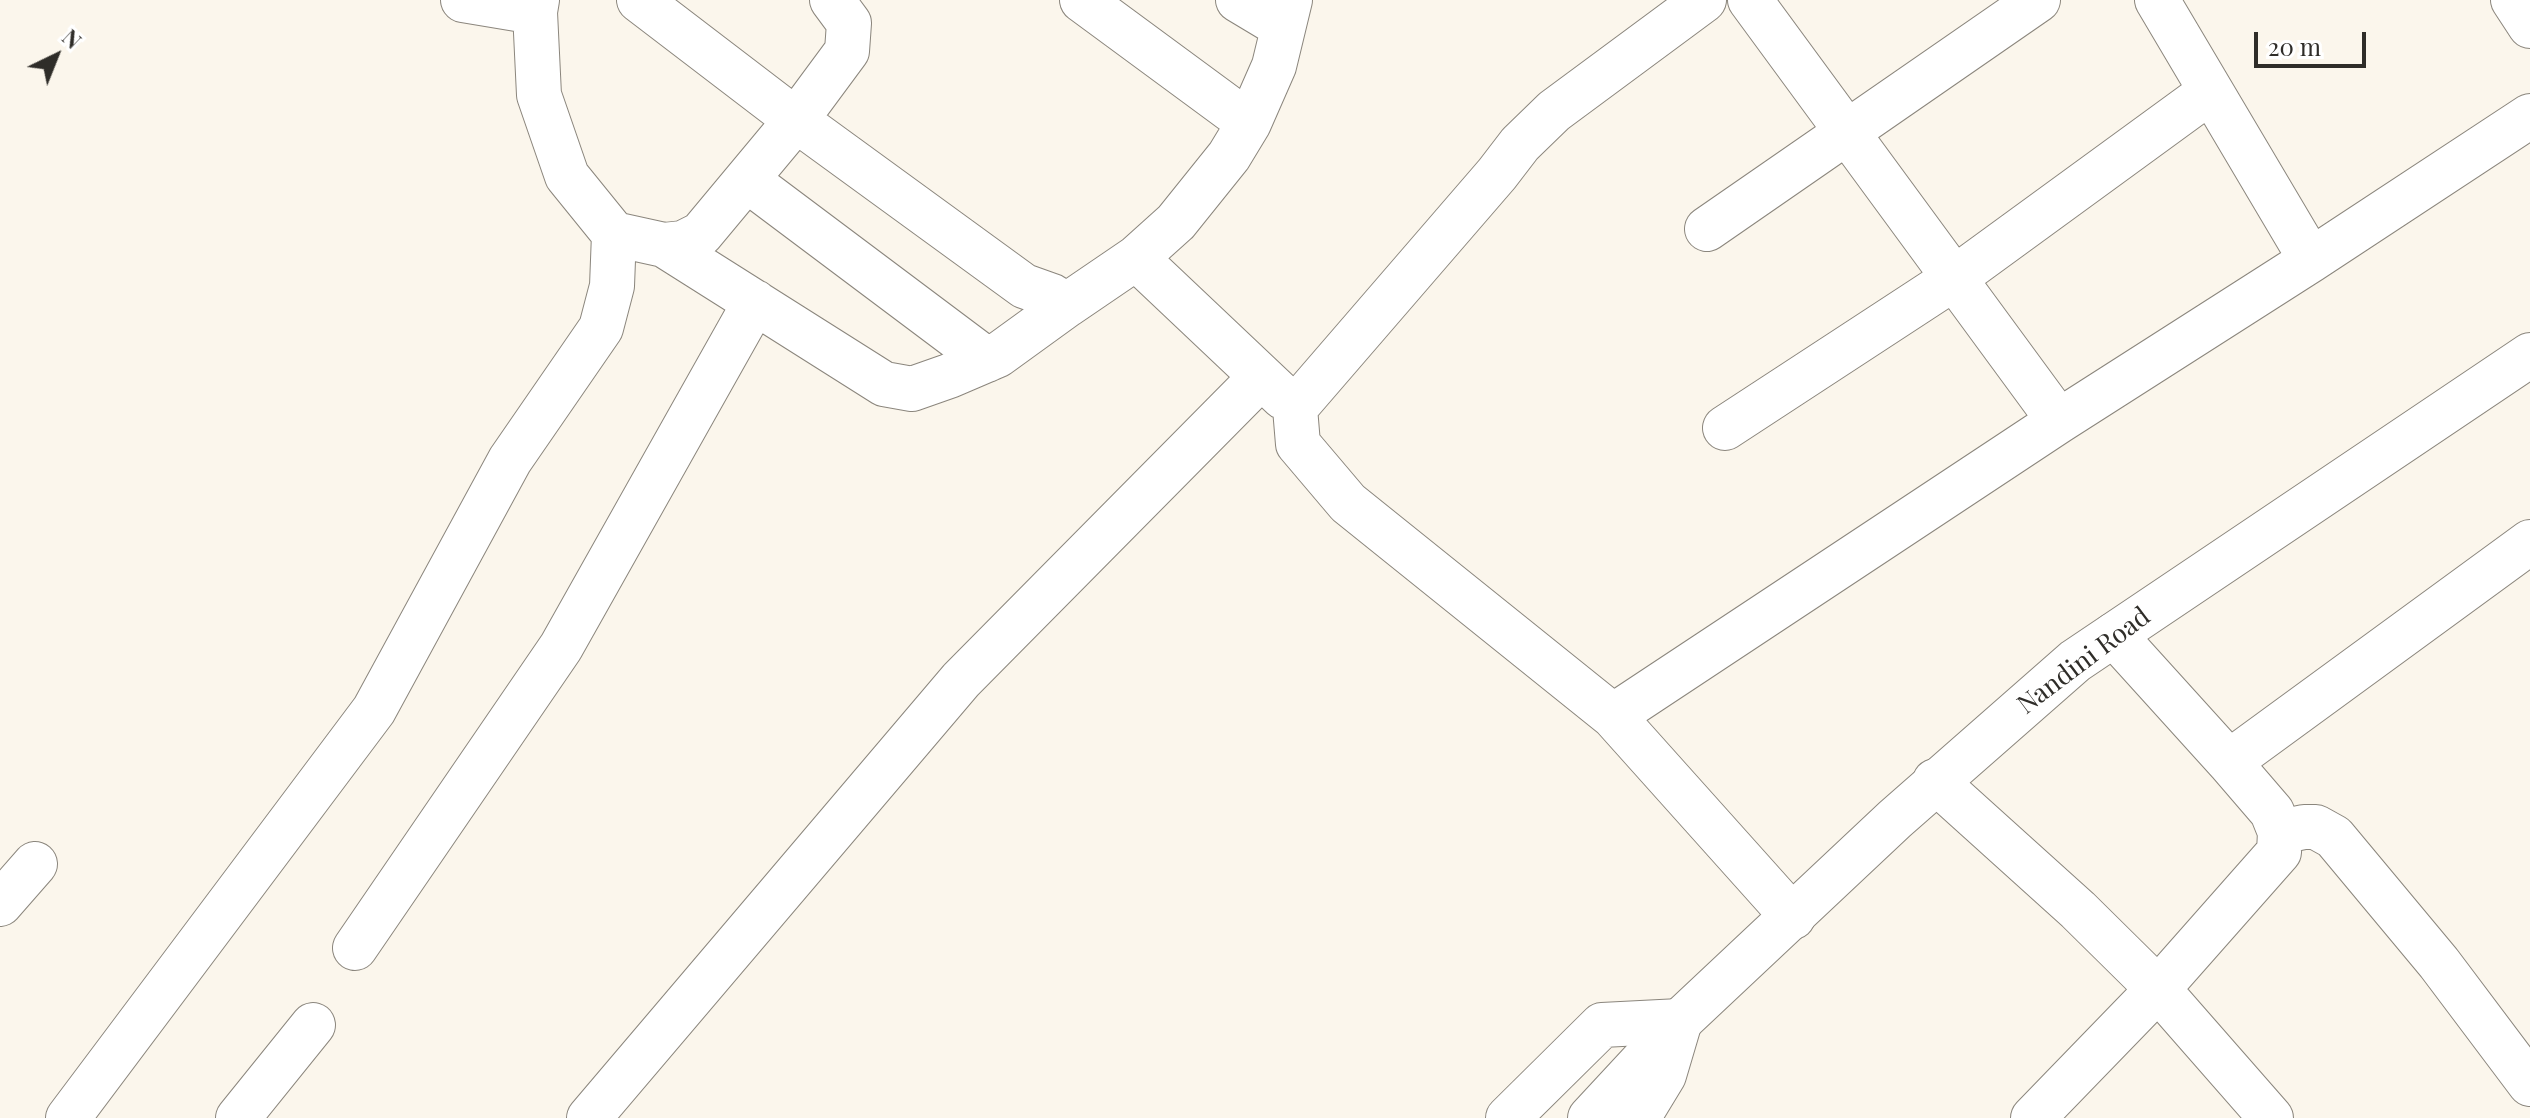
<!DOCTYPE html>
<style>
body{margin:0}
#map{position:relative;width:2530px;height:1118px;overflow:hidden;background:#fbf6ec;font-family:"Playfair Display",serif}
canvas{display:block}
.north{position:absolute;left:16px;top:16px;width:80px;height:80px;-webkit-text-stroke:6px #fff;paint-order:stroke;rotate:43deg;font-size:22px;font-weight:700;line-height:32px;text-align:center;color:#2f2d29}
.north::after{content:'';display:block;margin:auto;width:28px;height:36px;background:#2f2d29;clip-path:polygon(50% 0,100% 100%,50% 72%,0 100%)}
.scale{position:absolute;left:2254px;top:32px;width:112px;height:36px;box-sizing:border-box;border:4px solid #2f2d29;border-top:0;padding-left:10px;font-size:24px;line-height:28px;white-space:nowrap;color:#2f2d29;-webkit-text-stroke:6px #fff;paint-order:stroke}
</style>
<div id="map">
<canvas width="2530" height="1118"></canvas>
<div class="north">N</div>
<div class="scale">20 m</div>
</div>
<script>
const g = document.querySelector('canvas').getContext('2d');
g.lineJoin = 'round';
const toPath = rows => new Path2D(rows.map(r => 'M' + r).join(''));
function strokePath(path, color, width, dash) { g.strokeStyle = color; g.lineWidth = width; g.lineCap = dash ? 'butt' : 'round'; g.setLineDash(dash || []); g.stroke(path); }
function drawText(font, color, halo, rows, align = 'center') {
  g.font = font + ' "Playfair Display",serif'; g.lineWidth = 7; g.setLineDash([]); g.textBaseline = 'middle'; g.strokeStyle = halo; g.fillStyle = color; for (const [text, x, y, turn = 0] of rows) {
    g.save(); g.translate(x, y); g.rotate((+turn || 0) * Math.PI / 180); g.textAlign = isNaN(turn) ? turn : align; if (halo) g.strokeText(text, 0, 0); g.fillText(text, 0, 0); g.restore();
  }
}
const minor = toPath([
 [463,0,535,12],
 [537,0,535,12,539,95,567,176,614,234,664,245,683,243,701,234,796,120,847,51,849,23,832,0],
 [639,0,796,120,1024,286,1052,296,1067,305,1136,258,1176,222,1229,156,1249,123,1274,66,1290,0],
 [1082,0,1249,123],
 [1238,0,1283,27],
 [1704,0,1554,111,1520,144,1497,174,1295,408,1298,444,1348,503,1613,716,1793,917],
 [1750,0,2059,421],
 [2157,0,2311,260],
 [2513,0,2530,26],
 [747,180,987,360],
 [1707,229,2038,0],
 [664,245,884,384,912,389,949,376,998,355,1067,305],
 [1136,258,1283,397],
 [1725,428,1956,277,2211,91],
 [2114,635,2229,762,2530,542],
 [1613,716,2059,421,2311,260,2530,116],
 [1935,781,2078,910,2158,989,2271,1118],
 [2280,832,2304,827,2316,827,2334,837,2439,963,2530,1084],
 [0,904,35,864],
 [355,948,561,647,755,302],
 [68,1118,374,710,510,460,601,328,612,286,614,234],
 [238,1118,313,1025],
 [589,1118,961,680,1261,377],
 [1508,1118,1602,1025,1680,1021,1664,1075,1638,1118],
 [2033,1118,2158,989,2279,852,2280,832,2272,812,2229,762]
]);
const primary = toPath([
 [1590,1118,1680,1021,1895,819,2075,661,2530,355]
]);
strokePath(minor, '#8b867d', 46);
strokePath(primary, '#8b867d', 46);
strokePath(minor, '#fff', 44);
strokePath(primary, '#fff', 44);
drawText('26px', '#2f2d29', '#fff', [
 ["Nandini Road",2084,661,-37]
]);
</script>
